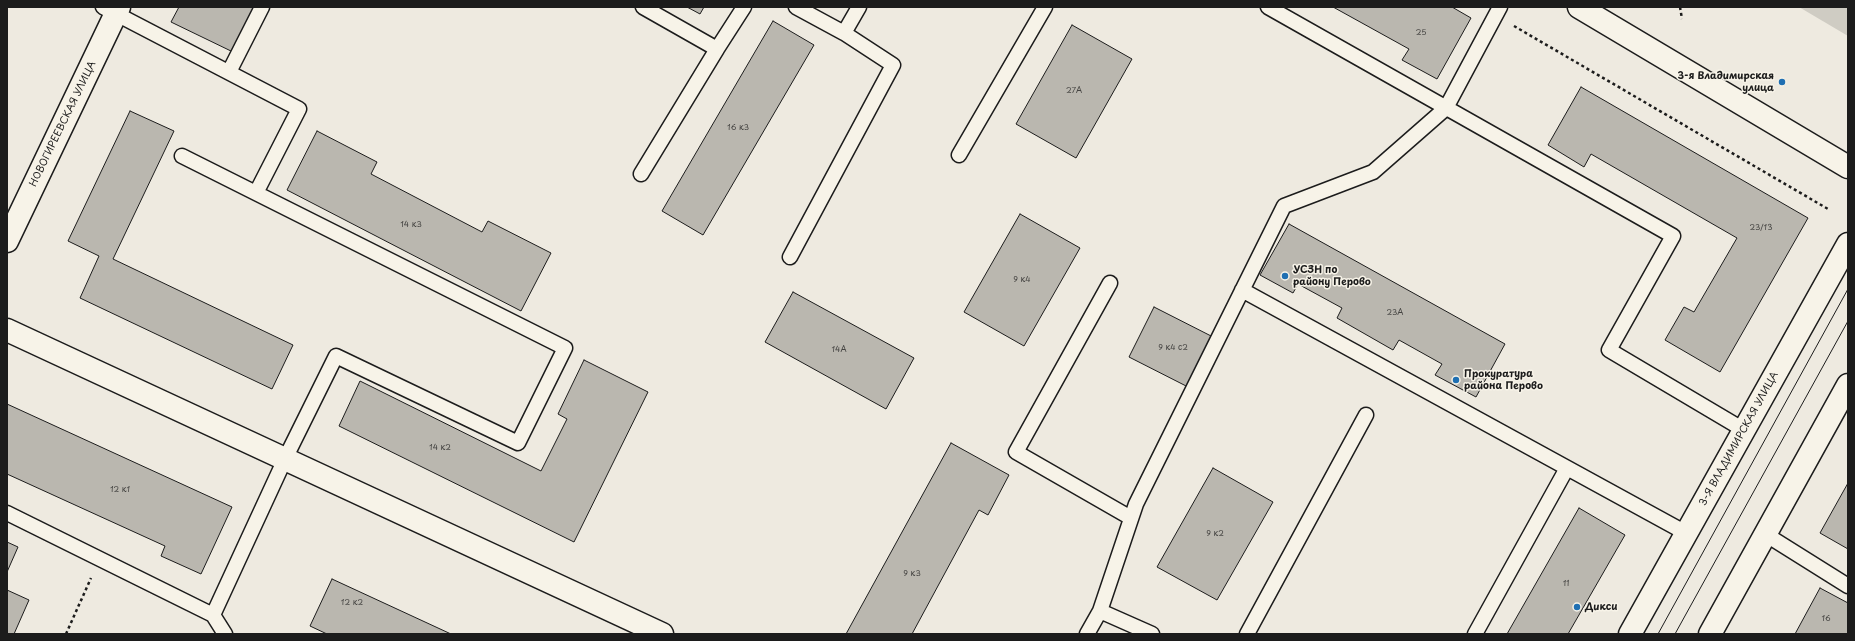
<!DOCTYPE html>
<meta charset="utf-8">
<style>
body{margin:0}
#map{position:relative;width:1855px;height:641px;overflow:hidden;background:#eeeae0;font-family:"Playpen Sans",sans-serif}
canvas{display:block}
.frame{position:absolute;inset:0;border:8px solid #1c1c1c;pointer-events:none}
</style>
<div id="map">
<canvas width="1855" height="641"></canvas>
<div class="frame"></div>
</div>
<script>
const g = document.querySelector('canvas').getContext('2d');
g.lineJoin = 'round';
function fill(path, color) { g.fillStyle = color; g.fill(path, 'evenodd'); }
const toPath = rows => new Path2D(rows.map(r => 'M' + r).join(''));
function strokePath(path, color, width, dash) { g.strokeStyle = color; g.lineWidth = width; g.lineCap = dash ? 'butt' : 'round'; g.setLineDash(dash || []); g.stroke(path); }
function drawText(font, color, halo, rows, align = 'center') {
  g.font = font + ' "Playpen Sans",sans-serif'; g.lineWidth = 3; g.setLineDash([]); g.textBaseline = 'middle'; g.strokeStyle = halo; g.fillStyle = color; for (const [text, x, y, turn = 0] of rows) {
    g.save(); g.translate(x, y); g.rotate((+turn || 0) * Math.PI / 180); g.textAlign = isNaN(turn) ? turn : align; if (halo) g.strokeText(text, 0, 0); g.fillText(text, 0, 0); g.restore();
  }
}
fill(toPath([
 [1799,7,1848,7,1848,36]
]), '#cfccc3');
const building = toPath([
 [179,7,254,7,233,52,171,22,179,7],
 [687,7,704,7,700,14,687,7],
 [1333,7,1452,7,1471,18,1437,79,1402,60,1409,49,1333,7],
 [773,21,814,45,703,235,662,211,773,21],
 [1072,25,1132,59,1076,158,1016,124,1072,25],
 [1581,87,1808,218,1720,372,1665,340,1684,307,1694,312,1737,238,1591,154,1584,167,1548,145,1581,87],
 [130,111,174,131,113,259,293,345,272,389,80,298,99,256,68,241,130,111],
 [317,131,377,162,371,174,482,232,488,221,551,253,521,311,287,190,317,131],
 [1020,214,1080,248,1024,346,964,312,1020,214],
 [1289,224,1505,344,1476,397,1435,375,1442,364,1399,340,1393,350,1337,318,1342,308,1298,284,1293,293,1260,275,1289,224],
 [793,292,914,358,886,409,765,342,793,292],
 [1154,307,1217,339,1192,389,1129,357,1154,307],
 [584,360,648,392,574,542,339,426,360,381,541,471,567,419,558,414,584,360],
 [7,404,232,507,201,574,161,556,165,546,7,474,7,404],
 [951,443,1009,475,988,515,979,510,912,634,846,634,951,443],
 [1213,468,1273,502,1217,600,1157,567,1213,468],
 [1848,483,1848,549,1820,533,1848,483],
 [1579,508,1625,535,1568,634,1507,634,1579,508],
 [7,542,18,547,7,572,7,542],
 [332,579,451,634,327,634,310,626,332,579],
 [1820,588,1848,603,1848,634,1795,634,1820,588],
 [7,590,29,600,14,634,7,634,7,590]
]);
fill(building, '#bab7af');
strokePath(building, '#1c1c1c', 1);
const service = toPath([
 [103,7,299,109,256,193],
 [796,7,844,33,859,7],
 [1268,7,1673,236,1609,350,1744,430],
 [717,49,744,7],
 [229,72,262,7],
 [959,155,1045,7],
 [641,174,717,49,643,7],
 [790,257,893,65,844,33],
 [1110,283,1016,452,1131,518],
 [1242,290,1686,533],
 [7,513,213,615,285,459,336,356,518,443,565,348,182,156],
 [1765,534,1848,586],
 [1100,611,1152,634],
 [213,615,225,634],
 [1087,634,1100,611,1136,504,1284,206,1373,172,1446,108,1500,7],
 [1247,634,1366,415],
 [1475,634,1567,468]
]);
const minor = toPath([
 [7,330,662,634]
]);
const tertiary = toPath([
 [1579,7,1848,167],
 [1630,634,1848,244],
 [1710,634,1848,385]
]);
const secondary = toPath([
 [7,241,119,7]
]);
strokePath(service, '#1c1c1c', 17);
strokePath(minor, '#1c1c1c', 25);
strokePath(tertiary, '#1c1c1c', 25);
strokePath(secondary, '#1c1c1c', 25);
strokePath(toPath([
 [1680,7,1682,19],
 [1514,26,1828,209],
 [66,634,91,578]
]), '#1c1c1c', 2.5, [3, 3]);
strokePath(service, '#f7f3e8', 14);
strokePath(minor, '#f7f3e8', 22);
strokePath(tertiary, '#f7f3e8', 22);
strokePath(secondary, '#f7f3e8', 22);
strokePath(toPath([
 [1658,634,1848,289],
 [1675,634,1848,321]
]), '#1c1c1c', 1);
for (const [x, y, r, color] of [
 [1782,82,4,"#1f6fb2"],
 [1285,276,4,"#1f6fb2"],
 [1456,380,4,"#1f6fb2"],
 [1577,607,4,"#1f6fb2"]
]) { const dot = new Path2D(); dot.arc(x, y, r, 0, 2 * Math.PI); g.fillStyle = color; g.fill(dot); strokePath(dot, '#f7f3e8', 1.5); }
drawText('8px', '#444341', null, [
 ["25",1421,33],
 ["27А",1074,91],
 ["16 к3",738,128],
 ["14 к3",411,225],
 ["23/13",1761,228],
 ["9 к4",1022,280],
 ["23А",1395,313],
 ["9 к4 с2",1173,348],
 ["14А",839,350],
 ["14 к2",440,448],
 ["12 к1",120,490],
 ["9 к2",1215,534],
 ["9 к3",912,574],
 ["11",1566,584],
 ["12 к2",352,603],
 ["16",1826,619]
]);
drawText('bold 10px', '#1c1c1c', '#f7f3e8', [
 ["3-я Владимирская",1774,76,"right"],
 ["улица",1774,88,"right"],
 ["УСЗН по",1293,270],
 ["району Перово",1293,282],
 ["Прокуратура",1464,374],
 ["района Перово",1464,386],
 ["Дикси",1585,607]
], 'left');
drawText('10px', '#1c1c1c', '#f7f3e8', [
 ["НОВОГИРЕЕВСКАЯ УЛИЦА",63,124,-64],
 ["3-Я ВЛАДИМИРСКАЯ УЛИЦА",1739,439,-61]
]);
</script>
